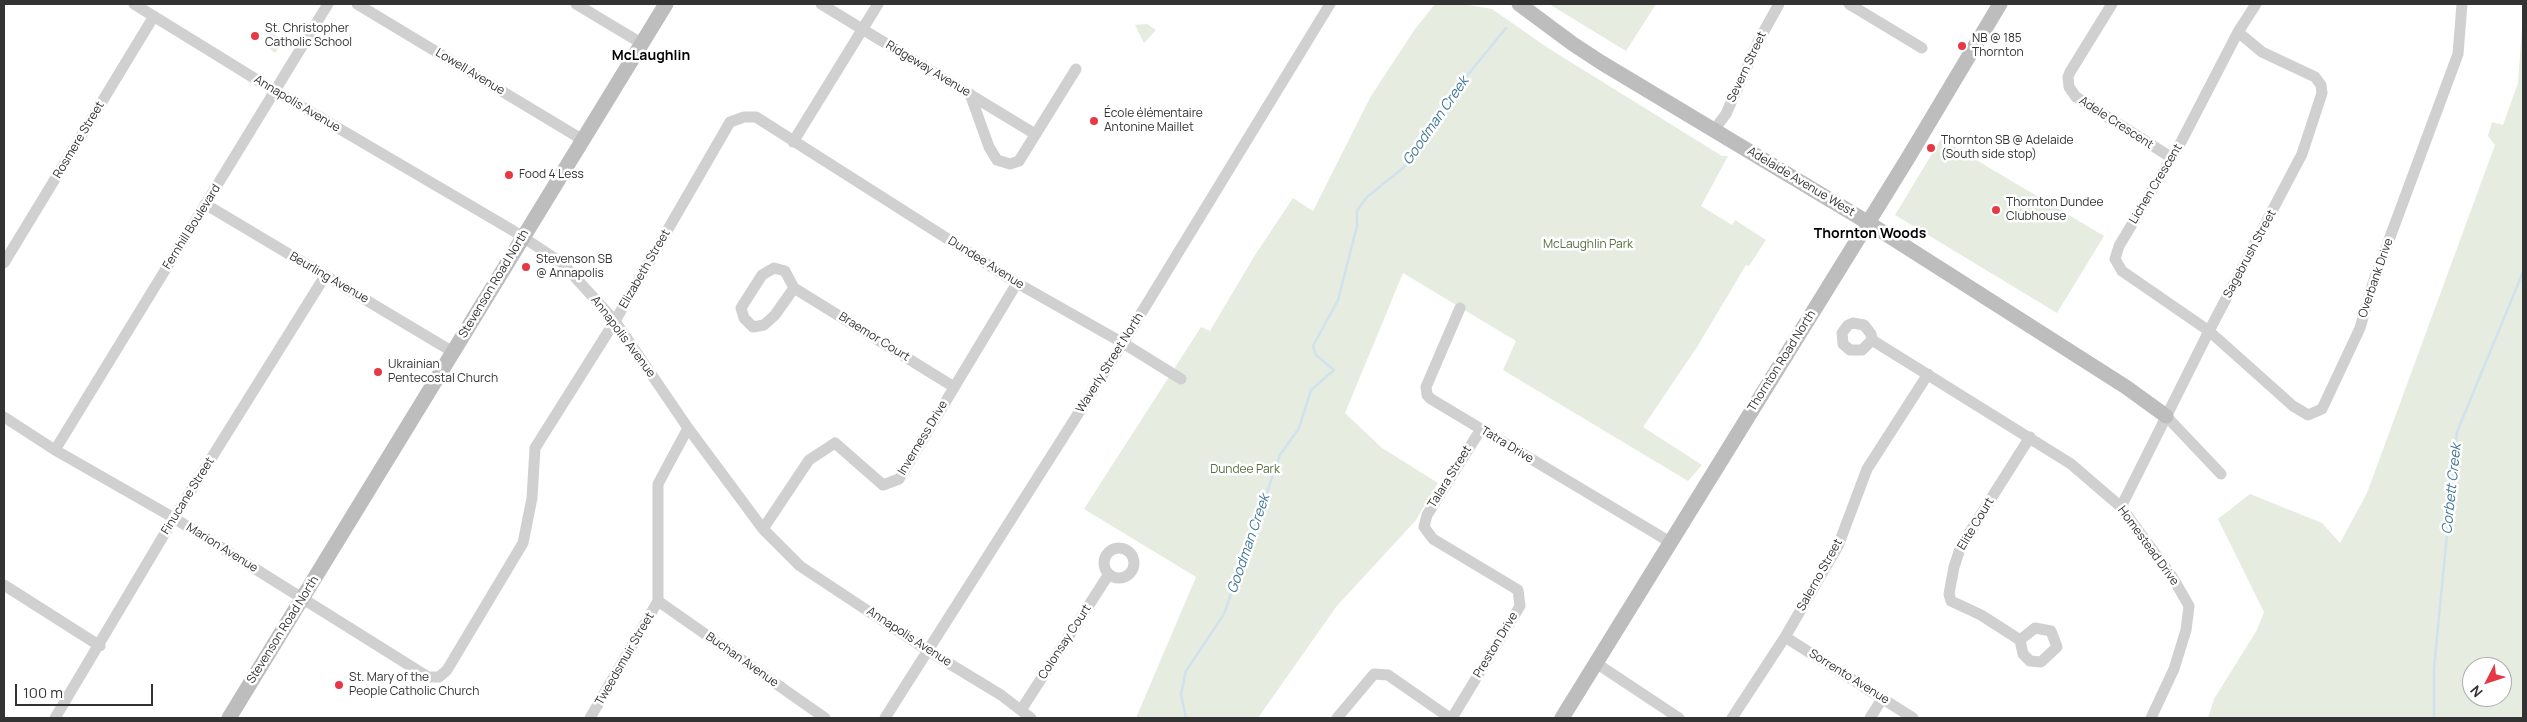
<!DOCTYPE html>
<meta charset="utf-8">
<style>
body{margin:0}
#map{position:relative;width:2527px;height:722px;overflow:hidden;background:#fff;font-family:Manrope,sans-serif}
canvas{display:block}
.frame{position:absolute;inset:0;border:5px solid #333;pointer-events:none}
.north{position:absolute;left:2462px;top:657px;width:50px;height:50px;box-sizing:border-box;background:#fff;border:1px solid #adadad;border-radius:50%;rotate:229deg;font-size:14px;font-weight:700;line-height:20px;text-align:center;color:#333}
.north::after{content:'';display:block;margin:auto;width:18px;height:22px;background:#e63946;clip-path:polygon(50% 0,100% 100%,50% 72%,0 100%)}
.scale{position:absolute;left:15px;top:684px;width:138px;height:22px;box-sizing:border-box;border:2px solid #333;border-top:0;padding-left:6px;font-size:15px;line-height:18px;white-space:nowrap;color:#333;-webkit-text-stroke:4px #fff;paint-order:stroke}
</style>
<div id="map">
<canvas width="2527" height="722"></canvas>
<div class="frame"></div>
<div class="north">N</div>
<div class="scale">100 m</div>
</div>
<script>
const g = document.querySelector('canvas').getContext('2d');
g.lineJoin = 'round';
function fill(path, color) { g.fillStyle = color; g.fill(path, 'evenodd'); }
const toPath = rows => new Path2D(rows.map(r => 'M' + r).join(''));
function strokePath(path, color, width, dash) { g.strokeStyle = color; g.lineWidth = width; g.lineCap = dash ? 'butt' : 'round'; g.setLineDash(dash || []); g.stroke(path); }
function drawText(font, color, halo, rows, align = 'center') {
  g.font = font + ' Manrope,sans-serif'; g.lineWidth = 5; g.setLineDash([]); g.textBaseline = 'middle'; g.strokeStyle = halo; g.fillStyle = color; for (const [text, x, y, turn = 0] of rows) {
    g.save(); g.translate(x, y); g.rotate((+turn || 0) * Math.PI / 180); g.textAlign = isNaN(turn) ? turn : align; if (halo) g.strokeText(text, 0, 0); g.fillText(text, 0, 0); g.restore();
  }
}
fill(toPath([
 [1435,4,1463,4,1492,9,1548,48,1722,156,1728,156,1701,206,1732,225,1735,220,1766,240,1749,266,1746,265,1697,347,1643,427,1702,465,1688,481,1503,370,1516,341,1403,273,1345,413,1382,448,1438,483,1416,520,1336,607,1258,718,1136,718,1196,577,1084,509,1201,327,1210,331,1255,255,1293,198,1313,211,1371,96,1415,29],
 [1549,4,1656,4,1626,51],
 [2523,14,2523,718,2208,718,2214,699,2257,630,2264,612,2218,519,2250,494,2322,523,2340,543,2367,493,2495,145,2488,136,2492,122,2503,125,2518,83],
 [2472,667,2502,667,2502,697,2472,697],
 [1147,24,1156,30,1144,43,1135,25],
 [271,32,284,41,275,53,263,44],
 [1941,139,2104,236,2057,313,1895,215]
]), '#e6ecdf');
strokePath(toPath([
 [1186,718,1181,694,1186,671,1224,614,1280,455,1299,428,1311,390,1334,370,1316,355,1313,346,1338,300,1357,226,1357,211,1367,197,1403,168,1424,141,1466,77,1506,28],
 [2434,718,2434,668,2457,432,2523,272]
]), '#cfe2ee', 2.5);
strokePath(toPath([
 [134,4,275,91,512,230,562,263,615,321,688,428,763,529,800,566,927,650,1001,695,1031,718],
 [357,4,583,140],
 [576,4,641,43],
 [821,4,1035,134],
 [1849,4,1922,48],
 [2112,4,2070,72,2068,77,2069,87,2076,97,2172,158],
 [2256,4,2238,32,2181,142,2119,246,2115,259,2122,271,2209,331,2293,406,2308,415,2322,409,2360,328,2373,283,2458,54,2462,4],
 [970,94,989,147,997,160,1010,164,1019,161,1076,69],
 [1714,130,1726,114,1758,42,1779,4],
 [793,142,878,4],
 [205,204,453,352],
 [4,263,154,16],
 [794,288,775,315,764,325,753,327,744,318,741,308,762,275,774,268,785,271,794,288,954,387],
 [1460,308,1426,387,1427,395,1431,399,1670,542],
 [1872,340,1862,350,1850,350,1843,344,1842,333,1848,325,1853,323,1864,325,1871,334,1872,340,2071,464,2121,507,2173,578,2189,606,2186,630,2174,669,2151,718],
 [2166,416,2221,474],
 [4,417,55,450,174,518,428,677,439,677,447,670,523,543,532,498,535,448,615,321,730,122,744,117,756,117,1017,283,1123,343,1181,379],
 [55,450,328,4],
 [2121,507,2209,331,2302,154,2322,93,2321,85,2315,77,2262,52,2238,32],
 [763,529,809,460,835,443,883,485,899,479,1017,283],
 '1104 563a15 15 0 1 1 30 0a15 15 0 1 1-30 0Z',
 [4,585,100,646],
 [658,601,825,718],
 [1785,637,1913,718],
 [2020,640,2035,628,2051,631,2057,647,2041,662,2030,661,2023,654,2020,640,1981,615,1951,601,1949,594,1954,567,1961,546,2030,437],
 [1596,663,1679,718],
 [1021,710,1109,574],
 [55,718,174,518,325,276],
 [590,718,658,601,658,484,688,428],
 [885,718,1123,343,1330,4],
 [1337,718,1374,674,1388,675,1450,718],
 [1452,718,1520,606,1518,590,1433,539,1424,527,1427,515,1481,429],
 [1732,718,1785,637,1838,546,1867,469,1928,374],
 [1870,718,1882,699]
]), '#d0d0d0', 11);
strokePath(toPath([
 [1519,4,1573,44,1602,63,1867,222,2126,387,2166,416],
 [229,718,666,4],
 [1562,718,1908,158,2000,4]
]), '#bdbdbd', 15);
for (const [x, y, r, color] of [
 [255,36,5,"#e63946"],
 [1962,46,5,"#e63946"],
 [1094,121,5,"#e63946"],
 [1931,148,5,"#e63946"],
 [509,175,5,"#e63946"],
 [1996,210,5,"#e63946"],
 [526,267,5,"#e63946"],
 [378,372,5,"#e63946"],
 [339,685,5,"#e63946"]
]) { const dot = new Path2D(); dot.arc(x, y, r, 0, 2 * Math.PI); g.fillStyle = color; g.fill(dot); strokePath(dot, '#fff', 2); }
drawText('12px', '#333', '#fff', [
 ["St. Christopher",265,29],
 ["Catholic School",265,43],
 ["NB @ 185",1972,39],
 ["Thornton",1972,53],
 ["École élémentaire",1104,114],
 ["Antonine Maillet",1104,128],
 ["Thornton SB @ Adelaide",1941,141],
 ["(South side stop)",1941,155],
 ["Food 4 Less",519,175],
 ["Thornton Dundee",2006,203],
 ["Clubhouse",2006,217],
 ["Stevenson SB",536,260],
 ["@ Annapolis",536,274],
 ["Ukrainian",388,365],
 ["Pentecostal Church",388,379],
 ["St. Mary of the",349,678],
 ["People Catholic Church",349,692]
], 'left');
drawText('12px', '#333', '#fff', [
 ["Severn Street",1747,67,-65],
 ["Ridgeway Avenue",928,69,31],
 ["Lowell Avenue",470,72,31],
 ["Annapolis Avenue",297,104,31],
 ["Adele Crescent",2116,123,33],
 ["Rosmere Street",79,140,-59],
 ["Adelaide Avenue West",1801,182,31],
 ["Lichen Crescent",2156,184,-59],
 ["Fernhill Boulevard",192,227,-58],
 ["Sagebrush Street",2250,254,-62],
 ["Dundee Avenue",986,263,32],
 ["Elizabeth Street",645,269,-60],
 ["Beurling Avenue",329,278,30],
 ["Overbank Drive",2376,278,-71],
 ["Stevenson Road North",494,284,-59],
 ["Annapolis Avenue",623,337,53],
 ["Braemor Court",874,337,32],
 ["Thornton Road North",1782,361,-58],
 ["Waverly Street North",1110,363,-58],
 ["Inverness Drive",923,438,-59],
 ["Tatra Drive",1507,445,31],
 ["Talara Street",1450,477,-58],
 ["Finucane Street",188,496,-58],
 ["Elite Court",1976,524,-59],
 ["Homestead Drive",2148,546,54],
 ["Marion Avenue",222,548,32],
 ["Salerno Street",1820,575,-61],
 ["Stevenson Road North",283,630,-58],
 ["Annapolis Avenue",909,637,33],
 ["Colonsay Court",1065,642,-57],
 ["Preston Drive",1496,645,-59],
 ["Tweedsmuir Street",625,659,-60],
 ["Buchan Avenue",742,660,35],
 ["Sorrento Avenue",1849,677,32]
]);
drawText('12px', '#56703f', '#fff', [
 ["McLaughlin Park",1588,245],
 ["Dundee Park",1245,470]
]);
drawText('bold 14px', '#000', '#fff', [
 ["McLaughlin",651,56],
 ["Thornton Woods",1870,234]
]);
drawText('italic 14px', '#3f7597', '#fff', [
 ["Goodman Creek",1436,121,-55],
 ["Corbett Creek",2452,489,-84],
 ["Goodman Creek",1249,544,-71]
]);
</script>
